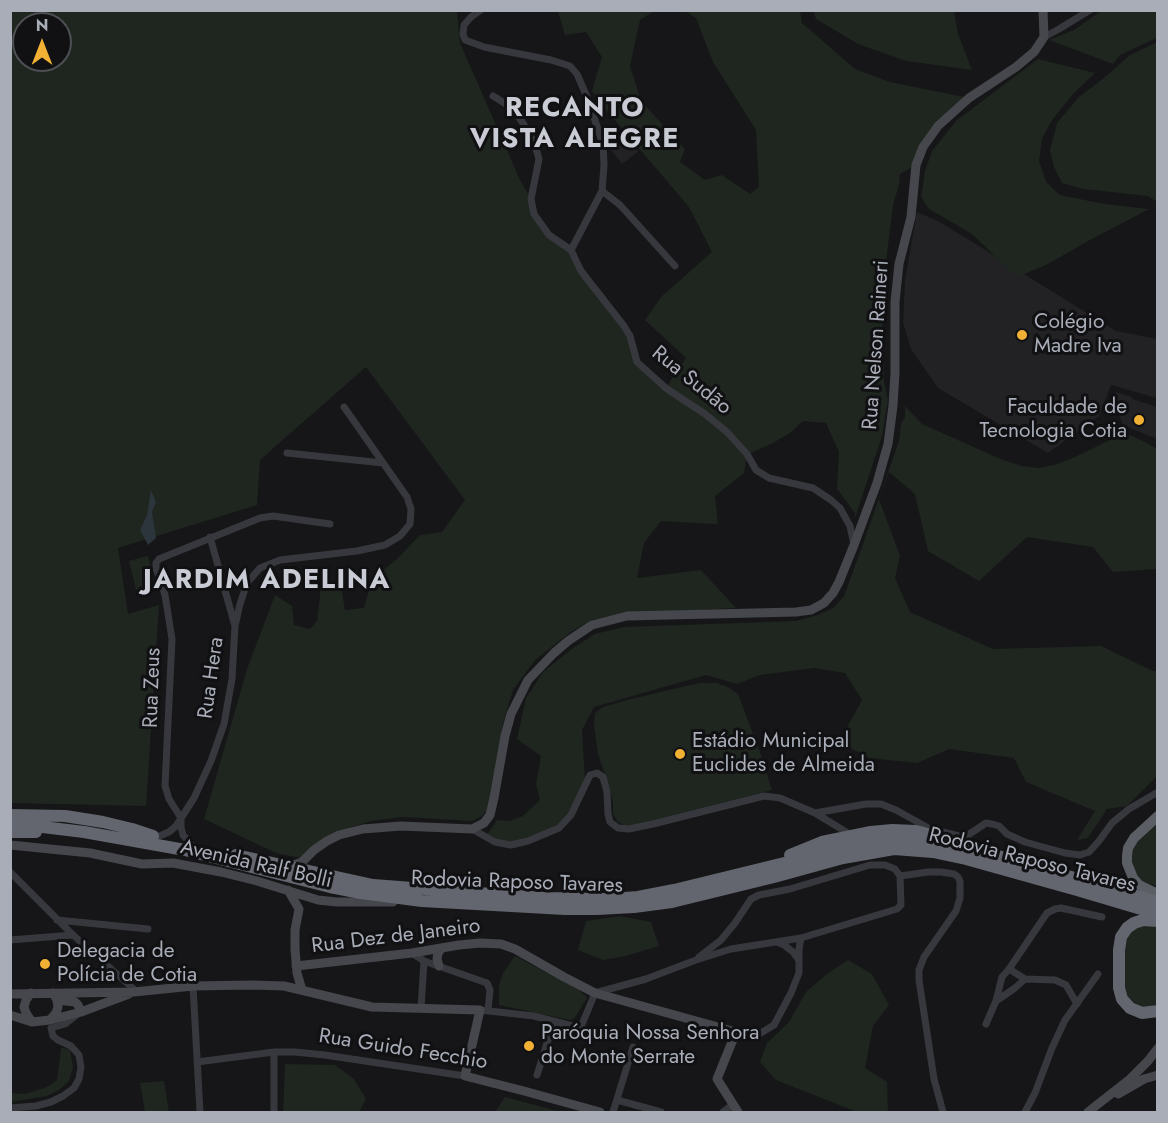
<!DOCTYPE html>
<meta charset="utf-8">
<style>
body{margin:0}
#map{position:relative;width:1168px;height:1123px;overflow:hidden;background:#161618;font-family:Jost,sans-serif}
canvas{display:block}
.frame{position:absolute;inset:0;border:12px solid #a8adb8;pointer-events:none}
.north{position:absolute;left:12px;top:12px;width:60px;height:60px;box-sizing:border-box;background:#111113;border:2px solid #4d4f55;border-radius:50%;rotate:0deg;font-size:16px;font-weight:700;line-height:24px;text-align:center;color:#a8adb8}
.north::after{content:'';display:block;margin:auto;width:21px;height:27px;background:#f2b134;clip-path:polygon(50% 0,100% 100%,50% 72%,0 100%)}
</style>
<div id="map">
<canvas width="1168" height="1123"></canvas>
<div class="frame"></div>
<div class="north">N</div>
</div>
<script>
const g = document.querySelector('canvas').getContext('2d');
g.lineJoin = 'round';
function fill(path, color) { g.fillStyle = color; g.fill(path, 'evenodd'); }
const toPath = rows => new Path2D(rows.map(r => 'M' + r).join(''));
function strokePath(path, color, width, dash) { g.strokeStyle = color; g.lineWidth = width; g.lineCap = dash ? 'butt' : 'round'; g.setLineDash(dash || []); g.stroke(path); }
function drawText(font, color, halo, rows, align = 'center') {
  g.font = font + ' Jost,sans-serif'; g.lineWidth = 6; g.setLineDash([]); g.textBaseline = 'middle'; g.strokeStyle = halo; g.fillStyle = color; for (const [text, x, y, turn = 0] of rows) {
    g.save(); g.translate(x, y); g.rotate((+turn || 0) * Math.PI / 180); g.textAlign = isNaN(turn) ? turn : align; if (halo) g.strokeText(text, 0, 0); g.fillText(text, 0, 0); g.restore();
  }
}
fill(toPath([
 [624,135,638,152,622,164,609,147],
 [917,212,940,222,1116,331,1157,339,1157,398,1111,385,1099,416,1048,453,938,388,911,349,903,323,905,280],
 [1116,392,1132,397,1132,399,1157,407,1157,439,1123,425,1119,415,1120,412,1111,410]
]), '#222225');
fill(toPath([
 [11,11,457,11,460,43,520,180,531,199,534,214,549,235,571,250,581,271,624,326,637,362,667,386,686,358,645,320,662,296,712,252,689,207,608,112,592,91,602,57,586,32,565,35,558,11,654,11,640,20,630,66,641,101,685,149,680,162,705,180,722,175,750,194,759,187,756,130,713,62,696,18,685,11,800,11,802,23,855,69,890,82,969,98,938,126,916,165,900,174,899,185,893,205,887,253,885,298,882,332,884,354,884,382,888,400,882,436,855,518,855,513,837,489,839,452,826,423,803,421,790,433,773,443,747,455,744,473,715,496,718,524,661,521,644,543,637,578,701,570,736,608,618,614,592,620,572,631,535,660,513,690,502,727,497,783,488,809,482,816,472,821,403,817,371,821,351,827,330,837,301,858,276,853,204,819,247,669,275,595,292,606,294,625,310,629,317,621,321,587,341,585,345,610,364,608,372,580,397,559,420,535,442,532,465,500,366,367,260,460,257,505,118,548,128,614,159,605,146,806,11,803],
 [24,24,60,24,60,60,24,60],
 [813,11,954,11,958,34,972,70,906,61,858,44,816,19],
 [1101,11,1157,11,1157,38,1120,55,1113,64,1049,40,1074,30],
 [1157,42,1157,202,1148,196,1083,189,1062,183,1054,167,1050,150,1057,123,1079,97,1104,78,1130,55],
 [1038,59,1095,73,1074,93,1052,120,1042,139,1039,161,1046,182,1060,195,1104,204,1149,209,1090,240,1046,265,1017,277,972,234,929,209,921,197,925,171,932,151,956,121],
 [905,406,922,424,1003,460,1022,466,1039,468,1054,465,1075,457,1114,438,1129,435,1143,441,1157,449,1157,569,1113,572,1093,547,1027,537,979,581,928,551,915,494,889,472,879,499,900,556,895,578,910,612,993,649,1101,646,1153,671,1157,671,1157,776,1127,806,1107,809,1088,838,1077,840,1095,811,1026,782,1014,758,949,749,917,763,869,758,839,742,862,700,845,673,814,668,760,675,737,684,706,675,594,707,582,730,585,781,570,814,558,827,510,844,494,841,487,835,497,820,509,821,523,816,540,800,536,784,541,756,517,739,526,698,543,672,573,648,595,634,624,627,796,621,818,615,833,608,844,596,863,544,899,441,901,424,905,417],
 [148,556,156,590,137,594,129,561],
 [699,683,716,683,728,687,738,694,761,755,772,790,628,827,618,822,613,814,613,803,610,789,598,754,594,726,595,713,603,707,627,700],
 [1157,821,1157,886,1143,882,1134,873,1130,853,1134,842],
 [620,916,651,922,659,946,626,956,603,960,578,950,586,921],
 [1136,926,1157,926,1157,1004,1147,1008,1137,1006,1131,1003,1122,987,1124,939],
 [515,956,578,989,587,998,574,1019,570,1020,499,1005,499,985,503,973],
 [848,960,872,974,889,1005,873,1026,865,1068,887,1082,888,1112,857,1112,776,1080,760,1062,767,1043,789,1022,806,992,828,973],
 [61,1048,70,1049,73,1067,69,1081,59,1090,47,1096,11,1102,11,1093,25,1094,47,1087,57,1080],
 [285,1064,335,1065,354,1079,366,1099,359,1112,283,1112],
 [164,1081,169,1112,145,1112,140,1083],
 [505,1097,561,1112,495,1112]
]), '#1e261f');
fill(toPath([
 [151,490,156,502,152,512,156,538,148,545,140,530,147,515]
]), '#2c353c');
strokePath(toPath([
 [481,10,471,17,464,25,463,34,465,40,484,47,551,60,570,66,577,74,587,97,603,144,604,165,602,191,571,250],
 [1044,37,1059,29,1090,10],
 [493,96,506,104,515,111,526,128,535,145,539,159,531,199,534,214,549,235,571,250],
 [602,191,620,205,675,266],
 [571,250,581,271,624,326,630,336,637,362,667,389,705,414,727,432,747,454,756,470,769,478,813,488,831,500,840,508,850,526,854,545],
 [287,453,383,463],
 [235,626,240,604,247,583,260,568,280,560,357,551,385,545,400,536,410,524,411,509,407,497,344,407],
 [815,813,851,835],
 [181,818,169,799,165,786,172,639,165,595,156,568,156,563,159,559,260,518,273,516,330,524],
 [181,820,181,827,183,835,191,844],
 [472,829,495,842,511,845,528,841,559,828,571,815,590,775,597,773,603,777,607,792,608,814,610,822,618,828,629,829,653,824,764,796,780,798,815,813,866,804,881,804,896,810,930,829,959,836,968,835,986,823,992,824,999,826,1007,834,1025,842,1065,853,1080,855,1089,852,1099,841,1112,823,1129,809,1158,792],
 [157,837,169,832,176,826,194,798,211,761,224,724,232,679,235,626,210,537],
 [10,872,73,935,137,992],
 [900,876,928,872,941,872,954,874,958,877,960,881,960,898,956,911,924,957,919,970,919,980,934,1079,943,1112],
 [57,920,148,929],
 [10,940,73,935],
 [777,942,784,945,793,952,798,959],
 [412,953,424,961,487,983,490,990,488,1010],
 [699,957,721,940,735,923,751,899,759,895,790,889,870,865,885,865,895,869,900,876],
 [1009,969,1047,913,1055,909,1061,908,1102,917],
 [193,986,200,1112],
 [996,1001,1015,988,1025,979],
 [421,1008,424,961],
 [480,1010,534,1016,580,1028,581,1027,595,993,646,979,696,960,731,949,801,938,897,909,901,905,900,876],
 [986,1024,996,1001,1002,977,1009,969,1025,979,1055,980,1066,985,1077,1004],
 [736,1032,761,1033,774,1025,791,993,799,973,799,949,801,938],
 [197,1062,274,1052,295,1052,325,1055,465,1076],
 [537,1075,554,1021],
 [617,1100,661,1112],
 [10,1108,36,1106,51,1102,63,1096,74,1088,79,1079,81,1067,79,1055,71,1046,58,1040,53,1036,51,1028,65,1024,78,1014],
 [274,1112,274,1052],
 [613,1112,633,1047],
 [723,1112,732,1105],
 [1025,1112,1035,1093,1052,1048,1065,1020,1098,974]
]), '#37383d', 7);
strokePath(toPath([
 [10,845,90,853,142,864,173,863,221,872,257,881,318,900,337,902,393,902],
 [291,866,302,862,314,850,327,841,339,835,363,829,401,826,472,829,484,823,490,815,494,798,505,736,511,714,528,680,554,653,568,641,592,625,627,616,796,612,811,610,824,603,833,593,839,582,854,545,877,483,888,444,893,406,895,373,895,302,899,264,911,217,916,165,923,147,938,126,969,98,1016,67,1034,52,1044,37,1043,10],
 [288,890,299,909,295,930,295,949,297,973,302,990],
 [296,966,412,953,459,945,480,943,501,944,515,949,564,977,595,993,736,1032,717,1079,738,1112],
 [439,966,437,959,438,953,442,948],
 [31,993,26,1000,24,1007,26,1013,32,1022],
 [10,994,134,992,193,986,252,985,284,986,372,1007,480,1010,465,1076,524,1091,600,1112],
 [57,1000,75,1002,78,1005,81,1012],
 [10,1015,32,1022,50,1020,81,1012,129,994],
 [50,1020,56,1013,58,1007,57,1000,53,993],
 [1118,1094,1144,1079,1158,1075],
 [1088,1112,1130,1079,1148,1061,1158,1048]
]), '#45474d', 9);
strokePath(toPath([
 [1158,816,1134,838,1128,848,1127,856,1127,863,1133,878,1139,885,1158,894]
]), '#5b5e65', 10);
strokePath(toPath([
 [10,815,65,816,103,822,132,829,153,836],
 [10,823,84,832,185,850,330,887,361,893,422,901,565,909,597,909,634,907,672,902,774,877,843,858,894,849,933,852,966,859,1077,890,1158,914],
 [10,832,36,832],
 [236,855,373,885,544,898,611,899,638,897,674,890,862,844,887,841,910,840,942,843,991,854,1158,902],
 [790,855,822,842,871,832,892,830,916,831,939,837],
 [1158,921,1143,920,1134,923,1127,928,1121,937,1119,950,1119,988,1122,999,1130,1008,1142,1013,1158,1011]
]), '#63666e', 12);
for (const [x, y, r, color] of [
 [1022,335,6,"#f2b134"],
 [1139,420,6,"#f2b134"],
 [680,754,6,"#f2b134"],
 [45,964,6,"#f2b134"],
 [529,1046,6,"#f2b134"]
]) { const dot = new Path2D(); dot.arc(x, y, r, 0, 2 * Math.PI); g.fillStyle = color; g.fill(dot); strokePath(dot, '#111113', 2); }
drawText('21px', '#a8adb8', '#111113', [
 ["Colégio",1034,323],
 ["Madre Iva",1034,347],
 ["Faculdade de",1127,408,"right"],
 ["Tecnologia Cotia",1127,432,"right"],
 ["Estádio Municipal",692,742],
 ["Euclides de Almeida",692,766],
 ["Delegacia de",57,952],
 ["Polícia de Cotia",57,976],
 ["Paróquia Nossa Senhora",541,1034],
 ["do Monte Serrate",541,1058]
], 'left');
drawText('21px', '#a8adb8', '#111113', [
 ["Rua Nelson Raineri",877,345,-86],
 ["Rua Sudão",691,381,39],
 ["Rua Hera",212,678,-82],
 ["Rua Zeus",153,688,-88],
 ["Rodovia Raposo Tavares",1032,861,14],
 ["Avenida Ralf Bolli",256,865,13],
 ["Rodovia Raposo Tavares",517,883,2],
 ["Rua Dez de Janeiro",396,937,-7],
 ["Rua Guido Fecchio",403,1050,9]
]);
g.letterSpacing = '1.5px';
drawText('bold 27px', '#c9ccd4', '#111113', [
 ["RECANTO",575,109],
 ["VISTA ALEGRE",575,140],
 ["JARDIM ADELINA",267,581]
]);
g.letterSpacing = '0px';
</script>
